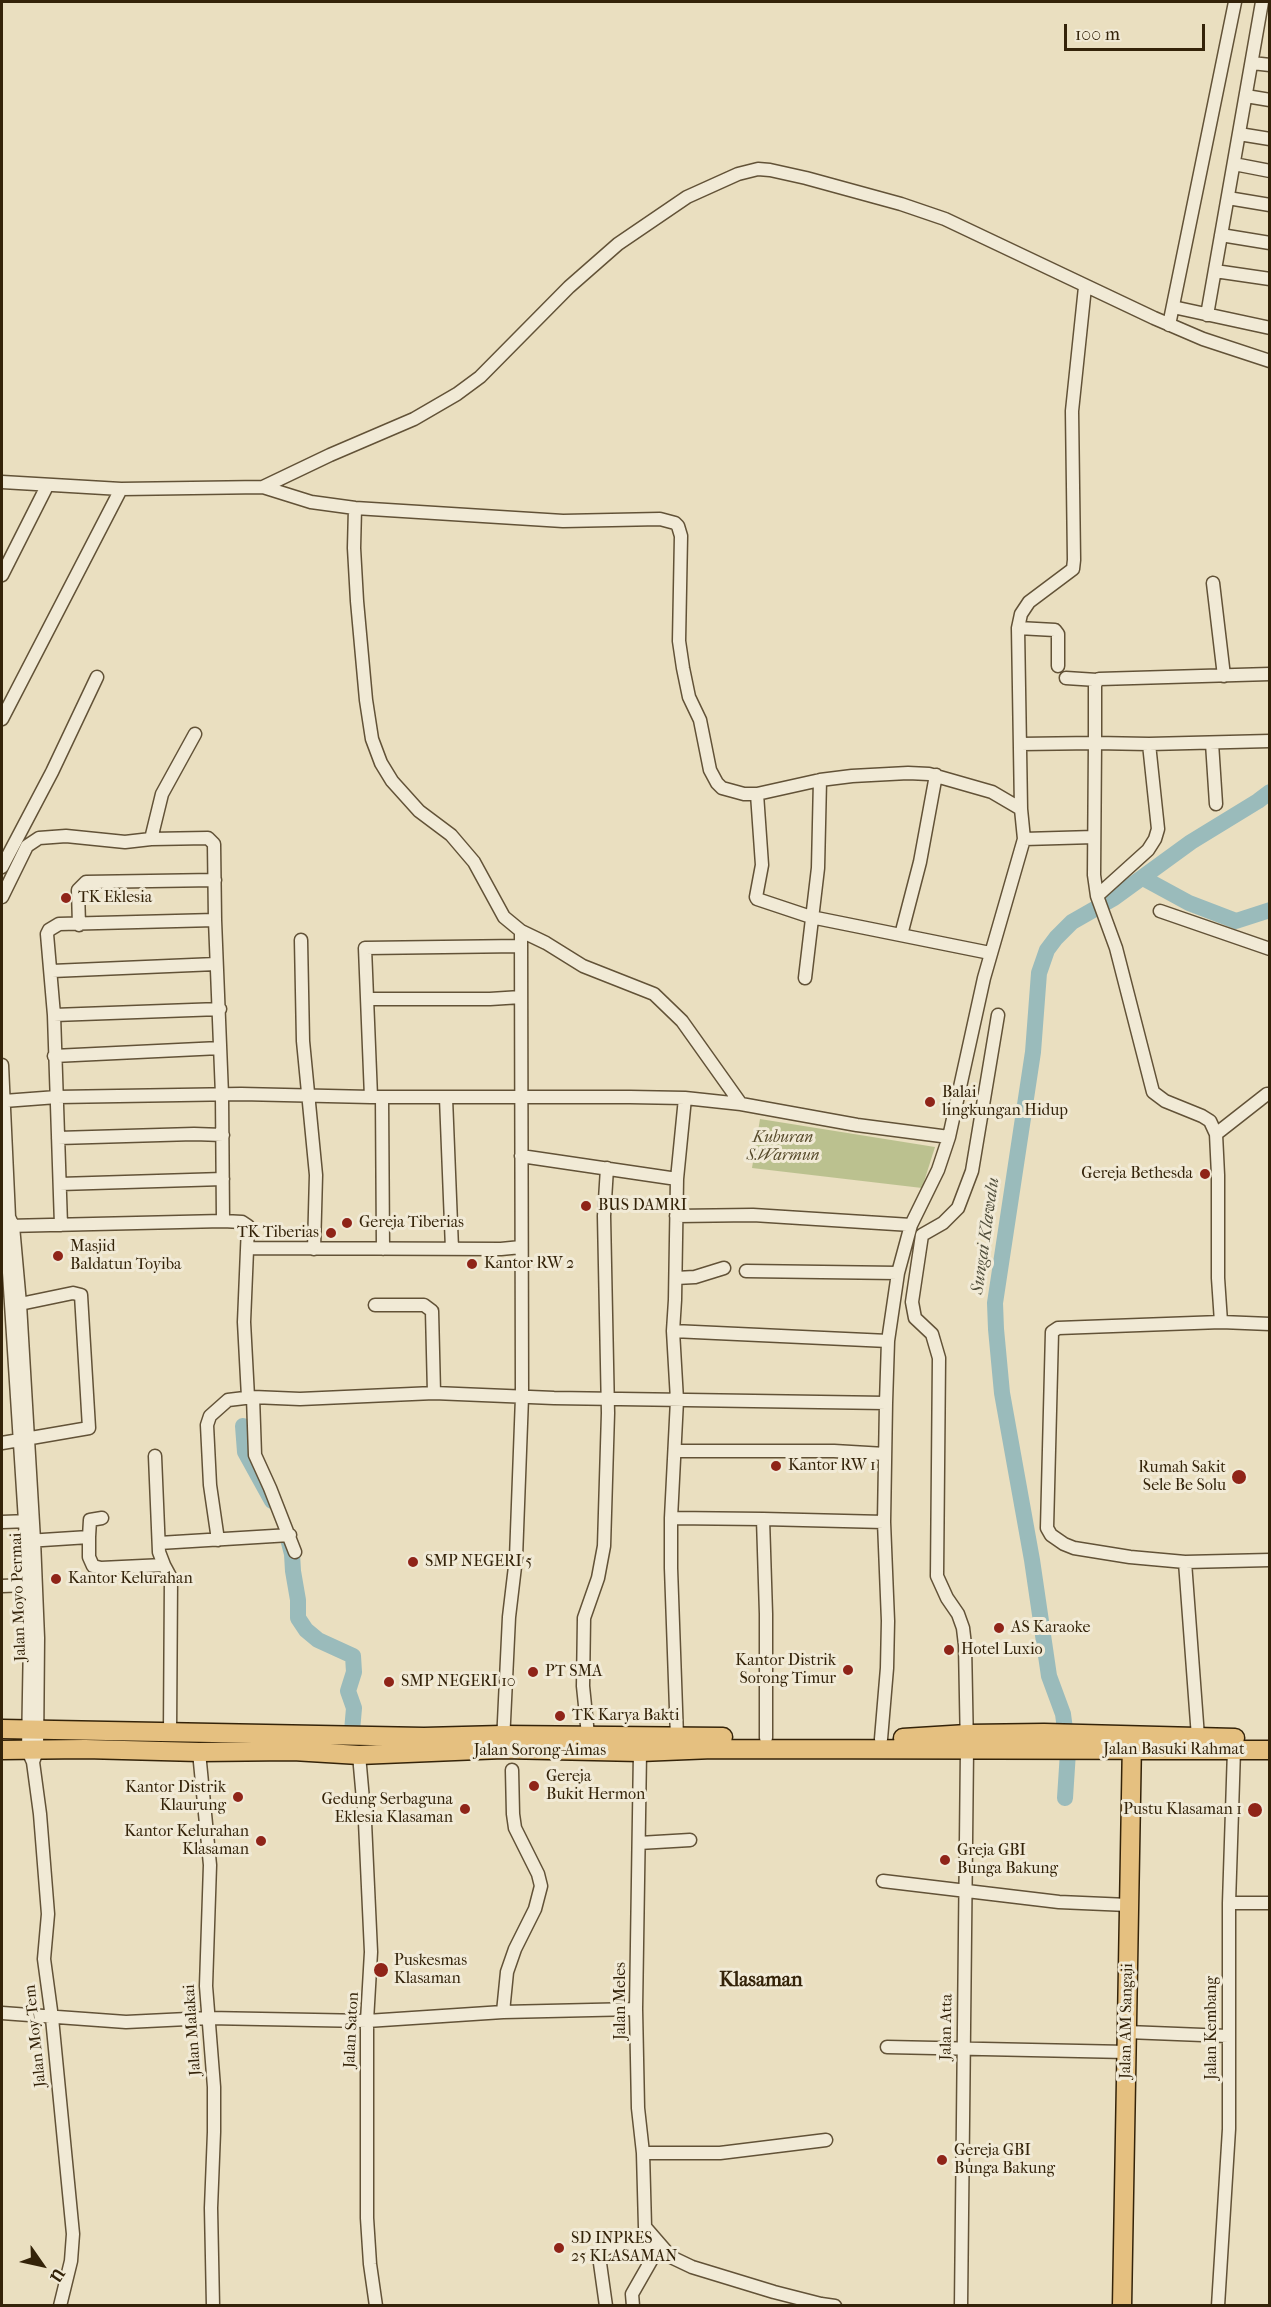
<!DOCTYPE html>
<style>
body{margin:0}
#map{position:relative;width:1271px;height:2307px;overflow:hidden;background:#eadfc0;font-family:"IM FELL French Canon",serif}
canvas{display:block}
.frame{position:absolute;inset:0;border:3px solid #342309;pointer-events:none}
.north{position:absolute;left:12px;top:2235px;width:60px;height:60px;-webkit-text-stroke:4px #f1ead6;paint-order:stroke;rotate:124deg;font-size:16px;font-weight:700;line-height:24px;text-align:center;color:#342309}
.north::after{content:'';display:block;margin:auto;width:21px;height:27px;background:#342309;clip-path:polygon(50% 0,100% 100%,50% 72%,0 100%)}
.scale{position:absolute;left:1064px;top:24px;width:141px;height:27px;box-sizing:border-box;border:3px solid #342309;border-top:0;padding-left:8px;font-size:18px;line-height:21px;white-space:nowrap;color:#342309;-webkit-text-stroke:4px #f1ead6;paint-order:stroke}
</style>
<div id="map">
<canvas width="1271" height="2307"></canvas>
<div class="frame"></div>
<div class="north">U</div>
<div class="scale">100 m</div>
</div>
<script>
const g = document.querySelector('canvas').getContext('2d');
g.lineJoin = 'round';
function fill(path, color) { g.fillStyle = color; g.fill(path, 'evenodd'); }
const toPath = rows => new Path2D(rows.map(r => 'M' + r).join(''));
function strokePath(path, color, width, dash) { g.strokeStyle = color; g.lineWidth = width; g.lineCap = dash ? 'butt' : 'round'; g.setLineDash(dash || []); g.stroke(path); }
function drawText(font, color, halo, rows, align = 'center') {
  g.font = font + ' "IM FELL French Canon",serif'; g.lineWidth = 6; g.setLineDash([]); g.textBaseline = 'middle'; g.strokeStyle = halo; g.fillStyle = color; for (const [text, x, y, turn = 0] of rows) {
    g.save(); g.translate(x, y); g.rotate((+turn || 0) * Math.PI / 180); g.textAlign = isNaN(turn) ? turn : align; if (halo) g.strokeText(text, 0, 0); g.fillText(text, 0, 0); g.restore();
  }
}
fill(toPath([
 [760,1119,935,1147,922,1188,752,1168]
]), '#bbc18f');
strokePath(toPath([
 [1143,878,1189,903,1236,921,1270,910],
 [243,1426,245,1452,272,1501],
 [287,1535,292,1554,293,1571,298,1600,298,1618,306,1630,318,1640,353,1656,354,1672,348,1691,354,1708,352,1731],
 [1065,1798,1068,1752,1063,1714,1049,1676,1032,1560,1002,1393,996,1329,995,1303,1033,1052,1039,973,1047,950,1056,938,1072,922,1114,898,1191,842,1258,801,1270,792]
]), '#9abbbb', 16);
const minor = toPath([
 [1252,63,1270,65],
 [1246,96,1270,100],
 [1239,134,1270,139],
 [1234,164,1270,171],
 [1228,198,1270,205],
 [1221,235,1270,243],
 [1215,271,1270,279],
 [1173,307,1270,328],
 [1207,315,1262,2],
 [1169,325,1235,2],
 [2,482,121,489,263,487,330,455,414,419,457,394,480,377,569,287,618,244,687,197,738,174,758,169,770,170,806,178,901,204,945,219,1154,318,1203,339,1270,361],
 [263,487,311,502,355,508,563,521,660,519,675,523,678,526,681,536,679,641,683,668,689,697,700,720,710,770,717,783,722,788,744,794,757,794,820,780,852,776,908,773,929,774,992,792,1021,809,1024,839,984,978,949,1137,938,1170,911,1225,898,1273,888,1341,886,1403,884,1522,888,1621,887,1668,881,1739],
 [355,508,354,548,357,601,366,700,372,739,381,763,392,781,419,811,451,835,474,862,504,917,521,931,546,943,583,966,654,994,682,1021,741,1104,857,1125,949,1137],
 [2,575,47,486],
 [1213,583,1224,676],
 [1018,628,1055,630,1058,634,1058,666],
 [1066,678,1097,680],
 [2,719,121,489],
 [1212,743,1216,804],
 [1020,744,1095,743,1095,684,1099,679,1270,674],
 [1149,744,1270,741],
 [757,794,762,865,756,897,757,899,811,917,990,953],
 [1021,809,1018,628,1021,614,1029,602,1073,569,1074,560,1072,411,1085,287],
 [151,839,208,838,214,844,215,920,222,1095,223,1221],
 [1024,839,1094,837],
 [2,867,52,772,97,677],
 [1097,896,1148,850,1155,839,1158,829,1149,744,1095,743,1094,875,1097,896,1116,948,1153,1092,1165,1101,1202,1116,1210,1121,1216,1134,1218,1175,1218,1278,1221,1322],
 [2,897,27,846,39,838,66,836,125,842,151,839,162,794,195,734],
 [1160,911,1270,949],
 [79,925,78,890,86,882,215,880],
 [901,935,920,862,936,775],
 [301,940,303,1041,316,1175,314,1249],
 [52,971,216,964],
 [805,978,818,868,820,780],
 [367,999,490,999,521,997],
 [54,1015,220,1009],
 [54,1056,220,1048],
 [2,1065,9,1217],
 [371,1097,365,948,521,946],
 [382,1097,383,1249],
 [446,1098,452,1249],
 [4,1101,57,1097,241,1094,371,1097,630,1097,685,1098,741,1104],
 [1216,1134,1267,1094],
 [58,1138,194,1134,223,1135],
 [521,1156,677,1179],
 [60,1184,223,1179],
 [676,1216,753,1215,911,1225],
 [61,1225,54,1015,47,934,49,930,59,924,215,920],
 [7,1226,223,1221,242,1222,248,1226,244,1322,248,1397],
 [248,1248,501,1249,521,1247],
 [746,1271,898,1273],
 [676,1278,695,1277,724,1268],
 [375,1305,424,1305,432,1311,434,1393],
 [673,1331,888,1341],
 [253,1397,255,1455,270,1488,295,1552],
 [2,1443,89,1428,81,1295,73,1293,20,1304],
 [676,1451,834,1451,885,1454],
 [671,1518,763,1519],
 [2,1522,30,1521],
 [89,1537,90,1520,102,1518],
 [218,1540,210,1485,207,1425,210,1416,228,1400,253,1397,300,1399,434,1393,554,1398,886,1403],
 [27,1541,89,1537,89,1557,93,1566,101,1568,164,1565,159,1552,155,1456],
 [159,1543,290,1535],
 [1185,1562,1130,1557,1074,1548,1064,1544,1051,1535,1047,1528,1052,1332,1058,1328,1221,1322,1270,1324],
 [164,1565,171,1578,170,1733],
 [2,1586,27,1585],
 [588,1735,583,1686,584,1618,598,1578,604,1546,608,1413,604,1216,607,1168],
 [677,1737,671,1568,671,1518,677,1400,673,1331,675,1300,677,1179,685,1098],
 [1198,1737,1185,1562,1270,1560],
 [766,1738,766,1614,763,1519,884,1522],
 [503,1742,509,1617,516,1558,522,1397,521,931],
 [199,1752,210,1865,206,1986,214,2087,214,2132,211,2208,213,2306],
 [640,1752,636,2009,638,2108,643,2153,645,2227,671,2257,692,2267,774,2292,821,2304,835,2306],
 [359,1755,365,1822,371,1952,367,2021,367,2218,370,2264,376,2306],
 [33,1762,37,1751,38,1638,34,1540,20,1304,13,1226,9,1217,6,1226,25,1521,30,1638,28,1751,33,1762,40,1814,48,1914,44,1959,52,2018,73,2234,71,2261,60,2306],
 [639,1843,690,1840],
 [883,1881,1059,1902,1128,1905],
 [1229,1903,1270,1903],
 [503,2012,507,1972,515,1949,535,1909,541,1886,538,1874,515,1828,513,1814,512,1770],
 [2,2013,126,2022,208,2018,367,2021,503,2012,636,2009],
 [1127,2032,1228,2036],
 [887,2047,1127,2052],
 [643,2153,720,2153,826,2140],
 [606,2306,599,2256,602,2251,614,2245,629,2243,660,2245],
 [633,2306,632,2294,660,2245],
 [961,2306,967,1749,965,1645,963,1628,958,1614,947,1598,937,1576,939,1358,932,1334,915,1318,912,1302,922,1235,943,1223,958,1208,972,1171,998,1015],
 [1218,2306,1229,2129,1229,1903,1234,1750]
]);
const highway = toPath([
 [2,1729,424,1737,502,1735,723,1737],
 [903,1738,967,1734,1044,1733,1235,1738],
 [2,1750,85,1749,199,1752,293,1751,359,1755,503,1749,640,1752,713,1749,1270,1750],
 [1122,2306,1132,1740]
]);
strokePath(minor, '#625237', 15);
strokePath(highway, '#342309', 21);
strokePath(minor, '#f1ead6', 12);
strokePath(highway, '#e5c080', 18);
for (const [x, y, r, color] of [
 [66,898,6,"#8f2418"],
 [930,1102,6,"#8f2418"],
 [1205,1174,6,"#8f2418"],
 [586,1206,6,"#8f2418"],
 [347,1223,6,"#8f2418"],
 [331,1233,6,"#8f2418"],
 [58,1256,6,"#8f2418"],
 [472,1264,6,"#8f2418"],
 [776,1466,6,"#8f2418"],
 [1239,1477,8,"#8f2418"],
 [413,1562,6,"#8f2418"],
 [56,1579,6,"#8f2418"],
 [999,1628,6,"#8f2418"],
 [949,1650,6,"#8f2418"],
 [848,1670,6,"#8f2418"],
 [533,1672,6,"#8f2418"],
 [389,1682,6,"#8f2418"],
 [560,1716,6,"#8f2418"],
 [534,1786,6,"#8f2418"],
 [238,1797,6,"#8f2418"],
 [465,1809,6,"#8f2418"],
 [1255,1810,8,"#8f2418"],
 [261,1841,6,"#8f2418"],
 [945,1860,6,"#8f2418"],
 [381,1970,8,"#8f2418"],
 [942,2160,6,"#8f2418"],
 [559,2248,6,"#8f2418"]
]) { const dot = new Path2D(); dot.arc(x, y, r, 0, 2 * Math.PI); g.fillStyle = color; g.fill(dot); strokePath(dot, '#f1ead6', 2); }
drawText('16px', '#342309', '#f1ead6', [
 ["TK Eklesia",78,898],
 ["Balai",942,1093],
 ["lingkungan Hidup",942,1111],
 ["Gereja Bethesda",1193,1174,"right"],
 ["BUS DAMRI",598,1206],
 ["Gereja Tiberias",359,1223],
 ["TK Tiberias",319,1233,"right"],
 ["Masjid",70,1247],
 ["Baldatun Toyiba",70,1265],
 ["Kantor RW 2",484,1264],
 ["Kantor RW 1",788,1466],
 ["Rumah Sakit",1226,1468,"right"],
 ["Sele Be Solu",1226,1486,"right"],
 ["SMP NEGERI 5",425,1562],
 ["Kantor Kelurahan",68,1579],
 ["AS Karaoke",1011,1628],
 ["Hotel Luxio",961,1650],
 ["Kantor Distrik",836,1661,"right"],
 ["Sorong Timur",836,1679,"right"],
 ["PT SMA",545,1672],
 ["SMP NEGERI 10",401,1682],
 ["TK Karya Bakti",572,1716],
 ["Gereja",546,1777],
 ["Bukit Hermon",546,1795],
 ["Kantor Distrik",226,1788,"right"],
 ["Klaurung",226,1806,"right"],
 ["Gedung Serbaguna",453,1800,"right"],
 ["Eklesia Klasaman",453,1818,"right"],
 ["Pustu Klasaman 1",1242,1810,"right"],
 ["Kantor Kelurahan",249,1832,"right"],
 ["Klasaman",249,1850,"right"],
 ["Greja GBI",957,1851],
 ["Bunga Bakung",957,1869],
 ["Puskesmas",394,1961],
 ["Klasaman",394,1979],
 ["Gereja GBI",954,2151],
 ["Bunga Bakung",954,2169],
 ["SD INPRES",571,2239],
 ["25 KLASAMAN",571,2257]
], 'left');
drawText('italic 16px', '#564a2a', '#f1ead6', [
 ["Kuburan",783,1138],
 ["S.Warmun",783,1156]
]);
drawText('16px', '#342309', '#f1ead6', [
 ["Jalan Moyo Permai",19,1597,-92],
 ["Jalan Basuki Rahmat",1174,1750],
 ["Jalan Sorong-Aimas",540,1751],
 ["Jalan Meles",621,2001,-90],
 ["Jalan AM Sangaji",1127,2021,-89],
 ["Jalan Atta",947,2027,-89],
 ["Jalan Kembang",1212,2028,-90],
 ["Jalan Malakai",193,2030,-94],
 ["Jalan Saton",352,2030,-87],
 ["Jalan Moy-Tem",36,2036,-96]
]);
drawText('italic 18px', '#53513e', '#f1ead6', [
 ["Sungai Klawalu",986,1236,-82]
]);
drawText('bold 20px', '#342309', '#f1ead6', [
 ["Klasaman",761,1981]
]);
</script>
